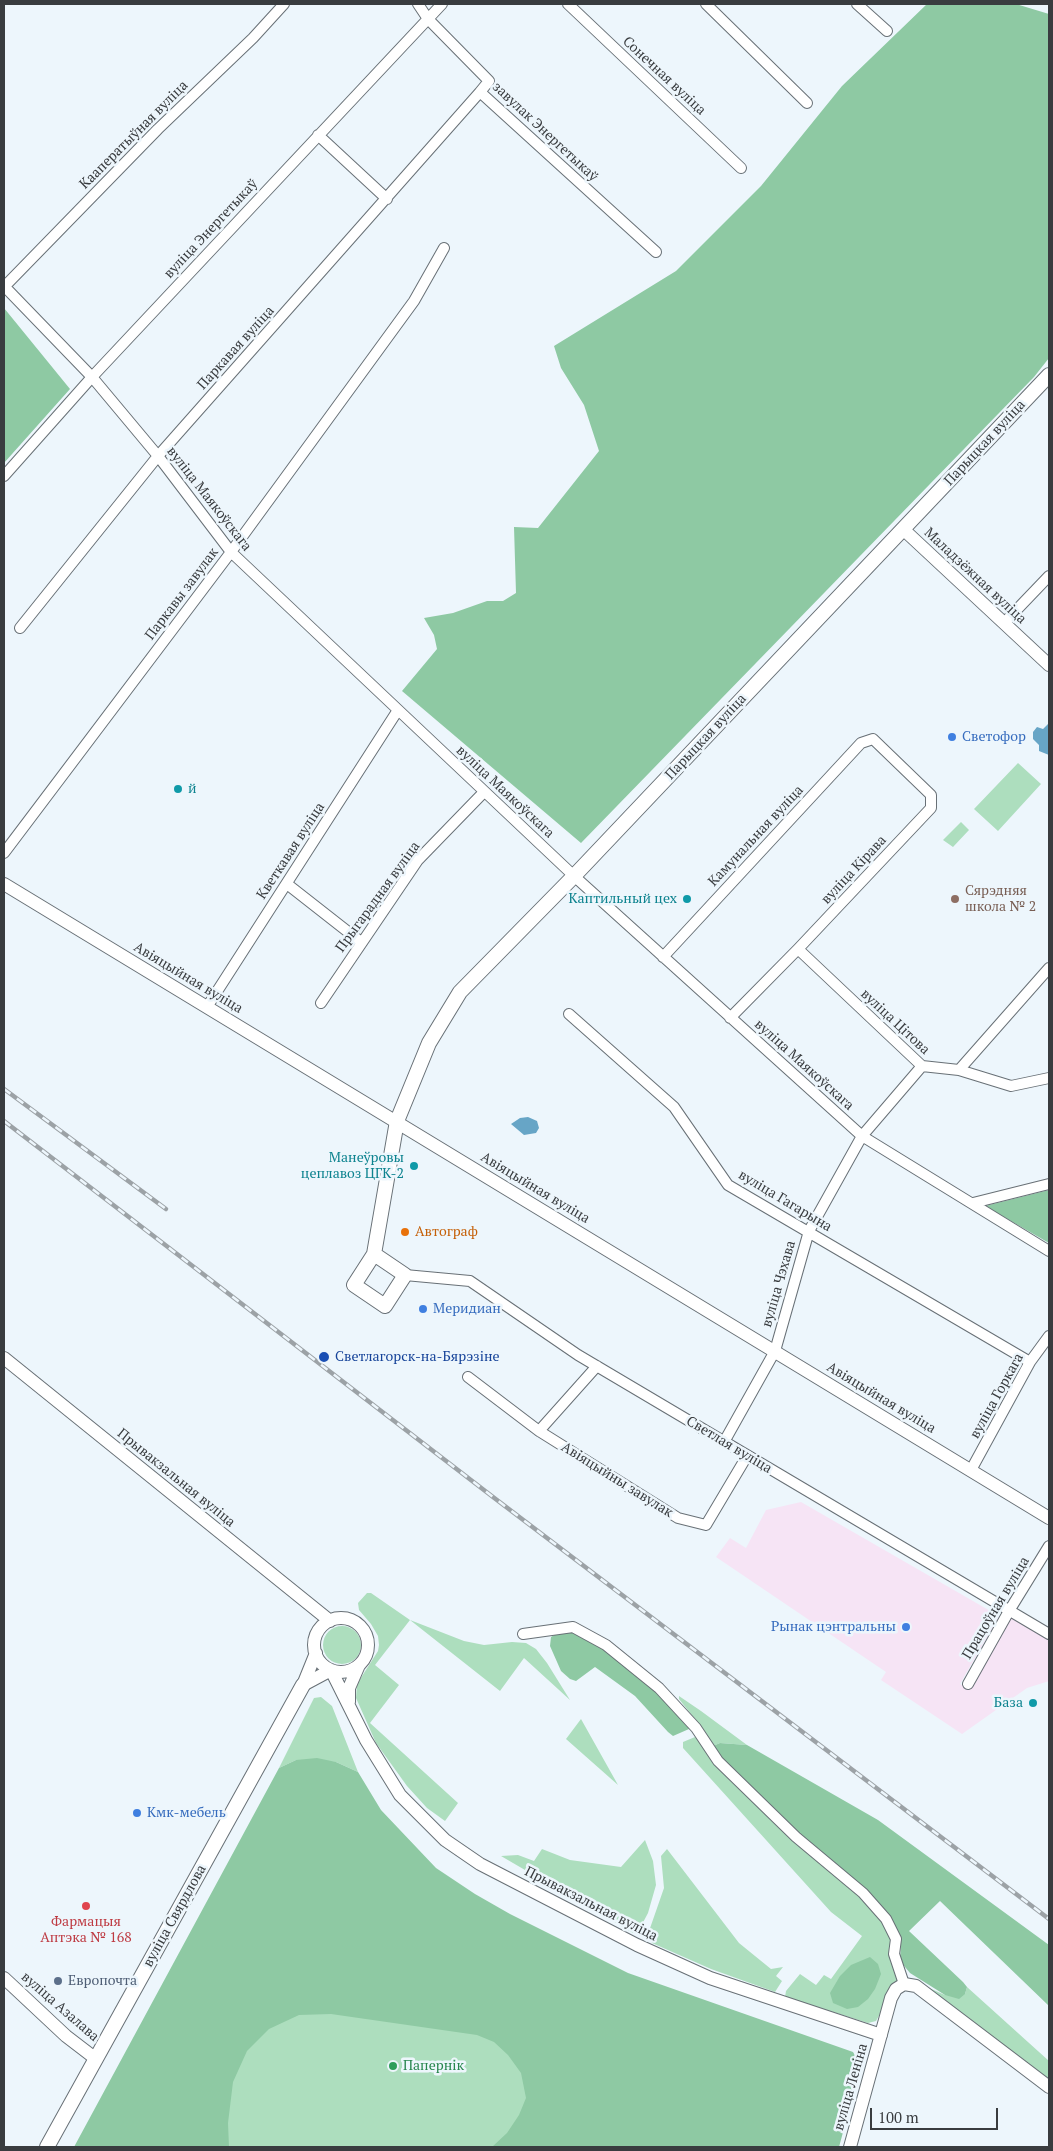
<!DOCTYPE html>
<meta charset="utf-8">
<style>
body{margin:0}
#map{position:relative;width:1053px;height:2151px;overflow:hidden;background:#edf6fc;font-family:"PT Serif",serif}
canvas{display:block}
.frame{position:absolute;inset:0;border:5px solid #393c3f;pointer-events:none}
.scale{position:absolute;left:870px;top:2108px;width:128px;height:22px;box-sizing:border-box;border:2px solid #393c3f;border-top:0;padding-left:6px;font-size:15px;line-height:18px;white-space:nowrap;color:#393c3f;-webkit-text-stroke:4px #edf6fc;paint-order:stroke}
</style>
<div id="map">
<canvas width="1053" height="2151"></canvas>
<div class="frame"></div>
<div class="scale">100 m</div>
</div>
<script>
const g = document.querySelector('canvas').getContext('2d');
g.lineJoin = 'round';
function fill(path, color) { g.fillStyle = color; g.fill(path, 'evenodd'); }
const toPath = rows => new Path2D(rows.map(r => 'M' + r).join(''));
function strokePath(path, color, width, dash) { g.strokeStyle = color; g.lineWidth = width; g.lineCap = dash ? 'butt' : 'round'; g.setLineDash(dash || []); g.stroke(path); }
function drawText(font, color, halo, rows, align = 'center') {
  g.font = font + ' "PT Serif",serif'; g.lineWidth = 5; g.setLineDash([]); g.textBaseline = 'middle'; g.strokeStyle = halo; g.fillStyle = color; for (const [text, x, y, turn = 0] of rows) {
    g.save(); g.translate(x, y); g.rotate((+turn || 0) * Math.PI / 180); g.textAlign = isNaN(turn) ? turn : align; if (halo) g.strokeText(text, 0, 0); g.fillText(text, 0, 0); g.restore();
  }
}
fill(toPath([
 [801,1502,999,1616,960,1684,969,1689,1013,1615,1049,1637,1049,1681,1027,1688,962,1734,881,1680,886,1672,716,1557,730,1538,746,1548,766,1510]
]), '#f6e4f5');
fill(toPath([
 [1018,763,1041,784,998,831,974,809],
 [961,822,969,830,953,847,943,840],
 [367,1593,371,1593,410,1620,464,1641,484,1645,512,1642,526,1643,536,1649,547,1663,570,1700,524,1658,500,1691,410,1620,375,1665,399,1685,370,1723,458,1803,445,1821,427,1808,407,1786,376,1743,356,1698,357,1684,378,1651,379,1645,378,1636,371,1624,359,1610,358,1603],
 '323 1645a19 19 0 1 1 38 0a19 19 0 1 1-38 0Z',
 [679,1696,701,1711,747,1745,720,1743,713,1746,706,1733,679,1699],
 [321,1697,332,1706,358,1772,336,1762,296,1760,279,1768,314,1698],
 [581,1719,618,1785,566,1739],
 [695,1737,863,1898,880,1919,891,1936,899,1980,876,2021,868,2023,785,1997,786,1991,800,1974,816,1985,824,1975,831,1979,862,1936,831,1912,683,1748,683,1742],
 [645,1840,653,1861,656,1885,648,1913,639,1930,633,1933,501,1856,518,1855,534,1861,542,1849,570,1860,621,1867],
 [667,1849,739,1943,771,1969,783,1967,776,1976,782,1981,775,1992,711,1969,652,1943,648,1934,664,1888,661,1856],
 [233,1971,574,2021,555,2147,207,2147],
 [967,1987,1049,2061,1049,2083,929,1988,945,1995,965,1994]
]), '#addebe');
fill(toPath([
 [927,4,1016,4,1049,14,1049,358,1034,377,581,843,402,691,437,649,434,635,424,618,453,613,487,601,503,601,516,593,514,527,538,528,599,451,584,405,561,368,554,346,676,271,761,186,842,86],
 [4,308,70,389,4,463],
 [1049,1190,1049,1243,985,1206],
 [561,1631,573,1633,600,1645,657,1688,688,1723,689,1729,673,1736,668,1732,635,1696,595,1667,576,1681,570,1679,561,1671,550,1646,551,1637],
 [720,1743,747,1745,878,1820,1049,1945,1049,2006,940,1901,909,1931,963,1982,967,1987,965,1994,959,1999,945,1995,910,1973,900,1961,901,1941,883,1910,857,1882,795,1830,720,1757,713,1746],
 [317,1758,336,1762,358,1772,381,1810,436,1868,475,1894,510,1914,628,1973,853,2052,861,2066,839,2147,492,2147,507,2133,519,2115,526,2098,521,2073,508,2055,494,2042,477,2035,331,2014,299,2015,269,2029,247,2051,233,2082,228,2123,229,2147,74,2147,279,1768,296,1760],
 [870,1957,878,1964,881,1974,875,1989,868,1999,858,2007,847,2009,833,2003,830,1993,840,1976,851,1965]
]), '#8ec9a3');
fill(toPath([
 [1049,720,1049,755,1039,751,1039,745,1033,739,1033,732,1037,727,1043,729,1048,724],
 [528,1117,537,1121,539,1128,536,1133,524,1135,511,1124,520,1118]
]), '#67a5c6');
const minor = toPath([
 [418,4,428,19,489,81,480,92,656,252],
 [568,4,741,168],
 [706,4,807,103],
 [857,4,887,31],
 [318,135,387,199],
 [4,286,92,377,158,456,231,552,574,876,862,1136,1049,1251],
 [4,287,158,129,253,38,284,4],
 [4,476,92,377,442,4],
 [1004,623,1049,576],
 [20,628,158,456,480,92],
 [4,853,231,552,414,301,444,248],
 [287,884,361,942],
 [798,949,922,1066,959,1070,1011,1086,1049,1078],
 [663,957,861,743,873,739,931,795,931,808,798,949,730,1018],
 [321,1003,418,860,484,792],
 [207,1007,398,710],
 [569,1014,674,1107,728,1185,1030,1362],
 [959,1070,1049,968],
 [973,1203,1049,1184],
 [405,1275,470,1281,578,1355,1049,1634],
 [468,1377,539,1431,678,1518,706,1525,747,1456],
 [539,1431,597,1366],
 [724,1442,775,1351,809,1231,862,1136,922,1066],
 [971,1470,1030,1362,1049,1336],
 [523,1634,573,1627,606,1645,659,1688,696,1728,718,1761,796,1837,863,1893,886,1919,896,1939,894,1954,904,1984],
 [968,1684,1009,1611,1049,1546]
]);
const tertiary = toPath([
 [903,529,1049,665],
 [4,884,1049,1518],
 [4,1358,330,1621],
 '314 1645a27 27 0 1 1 54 0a27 27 0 1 1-54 0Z',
 [303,1685,331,1670,366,1740,400,1795,445,1840,480,1864,637,1945,710,1978,881,2035],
 [303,1685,316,1653],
 [349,1702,349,1688,359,1665],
 [4,1978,66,2036,96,2059],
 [850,2147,891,1998,896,1989,904,1984,916,1986,1049,2087]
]);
const secondary = toPath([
 [374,1254,405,1275,385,1306,354,1285,374,1254,397,1121,429,1043,460,992,574,876,1049,375],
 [47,2147,303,1685]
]);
strokePath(minor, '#687076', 12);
strokePath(tertiary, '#687076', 14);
strokePath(secondary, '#687076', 16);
strokePath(minor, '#fff', 10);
strokePath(tertiary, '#fff', 12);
strokePath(secondary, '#fff', 14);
const rail = toPath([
 [4,1089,166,1209],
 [4,1121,493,1497,1049,1919]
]);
strokePath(rail, '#9ca2a6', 4.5);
strokePath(rail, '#edf6fc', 2.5, [8]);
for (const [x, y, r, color] of [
 [952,737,5,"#3f7fe0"],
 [178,789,5,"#0f9aa8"],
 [687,899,5,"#0f9aa8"],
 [955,899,5,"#8d6e63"],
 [414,1166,5,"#0f9aa8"],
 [405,1232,5,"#e8710a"],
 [423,1309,5,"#3f7fe0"],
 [324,1357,6,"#1a4fb4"],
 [906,1627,5,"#3f7fe0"],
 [1033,1703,5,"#0f9aa8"],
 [137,1813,5,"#3f7fe0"],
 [86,1906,5,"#e0444e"],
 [58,1981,5,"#5c6f8a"],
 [393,2066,5,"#2e9e5b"]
]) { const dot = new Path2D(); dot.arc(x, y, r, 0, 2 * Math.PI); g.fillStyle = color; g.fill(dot); strokePath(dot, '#edf6fc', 2); }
drawText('14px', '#393c3f', '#edf6fc', [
 ["Сонечная вуліца",664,76,43],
 ["завулак Энергетыкаў",545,132,43],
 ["Кааператыўная вуліца",134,135,-45],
 ["вуліца Энергетыкаў",211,229,-47],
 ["Паркавая вуліца",236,348,-48],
 ["Парыцкая вуліца",985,443,-47],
 ["вуліца Маякоўскага",209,499,52],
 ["Маладзёжная вуліца",975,576,43],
 ["Паркавы завулак",182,594,-53],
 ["Парыцкая вуліца",706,737,-47],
 ["вуліца Маякоўскага",505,792,43],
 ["Камунальная вуліца",756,836,-47],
 ["Кветкавая вуліца",291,851,-57],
 ["вуліца Кірава",854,870,-47],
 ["Прыгарадная вуліца",378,897,-54],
 ["Авіяцыйная вуліца",188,978,31],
 ["вуліца Цітова",895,1022,43],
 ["вуліца Маякоўскага",804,1065,42],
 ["Авіяцыйная вуліца",535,1188,31],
 ["вуліца Гагарына",785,1201,31],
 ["вуліца Чэхава",779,1284,-74],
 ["вуліца Горкага",997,1396,-61],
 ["Авіяцыйная вуліца",881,1398,31],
 ["Светлая вуліца",729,1445,31],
 ["Прывакзальная вуліца",176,1478,39],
 ["Авіяцыйны завулак",617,1480,32],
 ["Працоўная вуліца",996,1608,-59],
 ["Прывакзальная вуліца",591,1904,27],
 ["вуліца Свярдлова",175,1916,-61],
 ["вуліца Азалава",60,2007,41],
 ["вуліца Леніна",851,2087,-74]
]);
drawText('14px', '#366cbe', '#edf6fc', [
 ["Светофор",962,737],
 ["Меридиан",433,1309],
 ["Рынак цэнтральны",896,1627,"right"],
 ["Кмк-мебель",147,1813]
], 'left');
drawText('14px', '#0d838f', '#edf6fc', [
 ["й",188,789,"left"],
 ["Каптильный цех",677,899],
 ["Манеўровы",404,1158],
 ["цеплавоз ЦГК-2",404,1174],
 ["База",1023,1703]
], 'right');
drawText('14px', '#785e54', '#edf6fc', [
 ["Сярэдняя",965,891],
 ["школа № 2",965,907]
], 'left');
drawText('14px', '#c56008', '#edf6fc', [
 ["Автограф",415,1232]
], 'left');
drawText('14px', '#164399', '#edf6fc', [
 ["Светлагорск-на-Бярэзіне",335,1357]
], 'left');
drawText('14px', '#be3a42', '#edf6fc', [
 ["Фармацыя",86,1922],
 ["Аптэка № 168",86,1938]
]);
drawText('14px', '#4e5e75', '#edf6fc', [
 ["Европочта",68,1981]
], 'left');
drawText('14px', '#27864d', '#edf6fc', [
 ["Папернік",403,2066]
], 'left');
</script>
